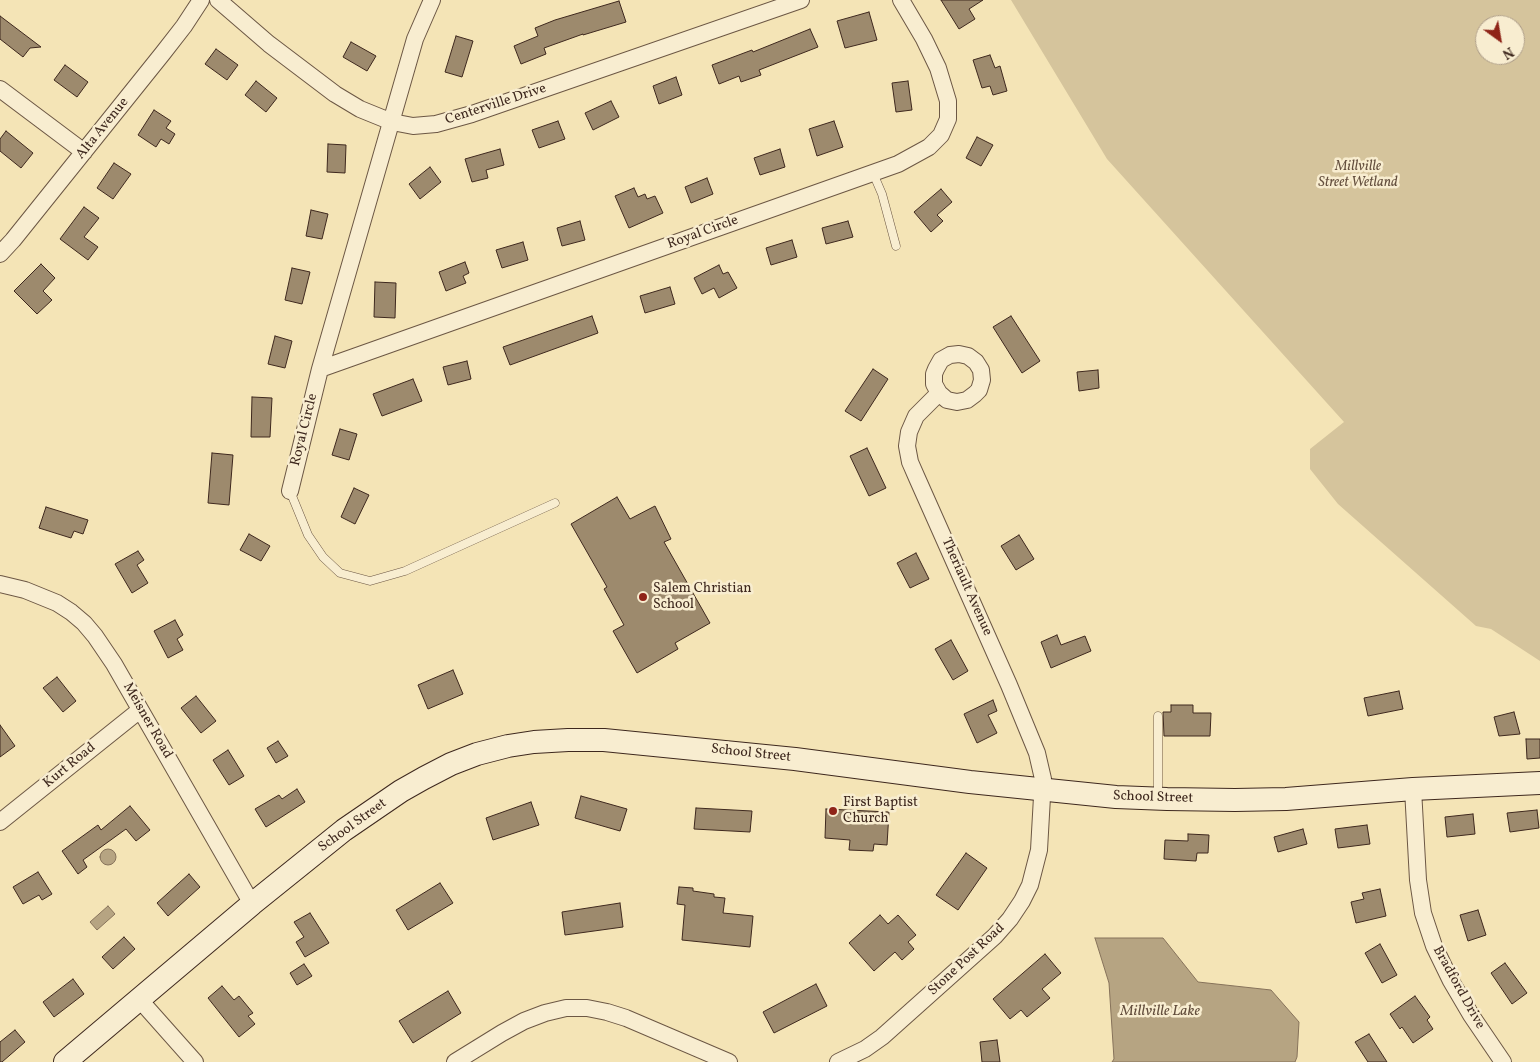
<!DOCTYPE html>
<style>
body{margin:0}
#map{position:relative;width:1540px;height:1062px;overflow:hidden;background:#f4e4b6;font-family:Vollkorn,serif}
canvas{display:block}
.north{position:absolute;left:1475px;top:15px;width:50px;height:50px;box-sizing:border-box;background:#f8edd0;border:1px solid #ae9e89;border-radius:50%;rotate:148deg;font-size:14px;font-weight:700;line-height:20px;text-align:center;color:#3e281e}
.north::after{content:'';display:block;margin:auto;width:18px;height:22px;background:#8f2418;clip-path:polygon(50% 0,100% 100%,50% 72%,0 100%)}
</style>
<div id="map">
<canvas width="1540" height="1062"></canvas>
<div class="north">N</div>
</div>
<script>
const g = document.querySelector('canvas').getContext('2d');
g.lineJoin = 'round';
function fill(path, color) { g.fillStyle = color; g.fill(path, 'evenodd'); }
const toPath = rows => new Path2D(rows.map(r => 'M' + r).join(''));
function strokePath(path, color, width, dash) { g.strokeStyle = color; g.lineWidth = width; g.lineCap = dash ? 'butt' : 'round'; g.setLineDash(dash || []); g.stroke(path); }
function drawText(font, color, halo, rows, align = 'center') {
  g.font = font + ' Vollkorn,serif'; g.lineWidth = 5; g.setLineDash([]); g.textBaseline = 'middle'; g.strokeStyle = halo; g.fillStyle = color; for (const [text, x, y, turn = 0] of rows) {
    g.save(); g.translate(x, y); g.rotate((+turn || 0) * Math.PI / 180); g.textAlign = isNaN(turn) ? turn : align; if (halo) g.strokeText(text, 0, 0); g.fillText(text, 0, 0); g.restore();
  }
}
fill(toPath([
 [1011,0,1540,0,1540,661,1491,629,1476,626,1338,504,1310,469,1310,449,1344,422,1107,159],
 [1485,25,1515,25,1515,55,1485,55]
]), '#d5c49c');
const water = toPath([
 '100 857a8 8 0 1 1 16 0a8 8 0 1 1-16 0Z',
 [108,906,115,914,97,930,90,922,108,906],
 [1095,938,1163,938,1198,982,1271,990,1299,1022,1297,1057,1295,1062,1112,1062,1114,1059,1109,983,1095,938]
]);
fill(water, '#b6a482');
strokePath(water, '#86725a', 1);
const building = toPath([
 [941,0,983,0,969,9,975,19,959,29,941,0],
 [619,1,626,22,583,35,583,34,544,48,546,54,521,64,514,46,538,36,535,28,555,20,619,1],
 [869,12,877,40,845,48,837,21,869,12],
 [0,16,41,47,30,48,23,57,0,39,0,16],
 [810,29,818,47,759,70,761,75,741,82,739,76,719,84,712,65,752,50,753,52,810,29],
 [456,36,473,41,462,77,445,72,456,36],
 [351,42,376,56,367,71,343,57,351,42],
 [216,49,238,65,227,80,205,64,216,49],
 [990,55,995,68,1000,66,1007,91,993,95,990,86,982,88,973,60,990,55],
 [65,65,88,82,77,97,54,80,65,65],
 [676,77,682,95,659,104,653,86,676,77],
 [256,81,277,98,266,112,245,95,256,81],
 [908,81,912,110,896,112,892,83,908,81],
 [611,101,619,117,593,130,585,113,611,101],
 [154,110,171,121,166,128,175,134,169,144,161,139,156,147,138,135,154,110],
 [558,121,565,139,539,148,532,130,558,121],
 [834,121,843,147,817,156,809,129,834,121],
 [6,131,33,153,21,168,0,151,0,139,6,131],
 [977,137,993,145,981,166,966,158,977,137],
 [328,144,346,145,345,173,327,172,328,144],
 [500,149,504,165,486,170,488,178,472,182,465,159,500,149],
 [780,149,785,167,760,175,754,158,780,149],
 [114,163,131,174,113,199,97,188,114,163],
 [430,167,441,182,420,199,409,184,430,167],
 [707,178,713,194,691,203,685,187,707,178],
 [634,188,638,197,645,194,647,199,655,196,663,213,629,228,615,196,634,188],
 [941,189,952,202,937,215,943,221,931,232,914,212,941,189],
 [84,207,99,218,84,237,98,247,88,260,60,239,84,207],
 [311,210,328,214,322,239,306,236,311,210],
 [580,221,585,240,562,246,557,228,580,221],
 [848,221,853,237,826,244,822,228,848,221],
 [792,240,797,257,771,265,766,248,792,240],
 [523,242,528,260,502,268,496,250,523,242],
 [465,262,469,273,463,276,466,283,446,291,439,272,465,262],
 [41,264,55,278,43,291,52,300,37,314,14,291,41,264],
 [719,265,723,274,728,272,737,288,719,298,714,288,702,294,694,278,719,265],
 [292,268,310,272,302,304,285,300,292,268],
 [375,282,396,283,395,318,374,317,375,282],
 [670,287,675,304,645,313,640,296,670,287],
 [592,316,598,333,510,365,503,347,592,316],
 [1011,316,1040,361,1022,373,993,327,1011,316],
 [275,336,292,341,285,368,268,364,275,336],
 [467,361,471,379,448,385,443,367,467,361],
 [873,369,888,379,861,421,845,411,873,369],
 [1098,370,1099,388,1079,391,1077,372,1098,370],
 [413,379,422,401,382,416,373,394,413,379],
 [252,397,272,398,270,437,251,437,252,397],
 [340,429,357,434,349,460,332,455,340,429],
 [867,448,886,488,869,496,850,456,867,448],
 [212,453,233,455,229,505,208,503,212,453],
 [354,488,369,495,355,524,341,517,354,488],
 [617,497,630,519,655,506,671,539,664,542,710,623,675,643,678,649,637,673,613,631,624,625,604,589,607,587,571,524,617,497],
 [46,507,88,520,83,534,74,531,71,538,39,528,46,507],
 [249,534,270,546,261,561,240,550,249,534],
 [1019,535,1034,559,1016,570,1001,546,1019,535],
 [138,551,144,560,137,565,148,583,132,593,115,564,138,551],
 [916,553,929,579,910,588,897,563,916,553],
 [175,620,183,635,177,639,183,650,168,658,154,631,175,620],
 [1057,635,1061,645,1085,636,1091,651,1051,668,1041,642,1057,635],
 [951,640,968,671,953,680,935,649,951,640],
 [453,670,463,694,428,709,418,685,453,670],
 [57,677,76,701,63,712,43,688,57,677],
 [1399,691,1403,709,1368,716,1364,698,1399,691],
 [196,696,216,721,201,733,181,708,196,696],
 [993,700,997,711,988,715,997,733,977,743,964,714,993,700],
 [1171,705,1193,705,1193,713,1211,713,1210,736,1164,736,1163,712,1171,712,1171,705],
 [1514,712,1520,734,1499,736,1494,717,1514,712],
 [0,725,15,746,0,757,0,725],
 [1526,739,1540,739,1540,758,1527,759,1526,739],
 [278,741,288,756,276,763,267,748,278,741],
 [228,750,244,776,229,785,213,760,228,750],
 [297,789,305,802,266,827,255,809,279,795,282,799,297,789],
 [581,796,627,809,620,831,575,818,581,796],
 [531,802,539,825,493,840,486,818,531,802],
 [130,806,150,830,136,841,126,829,83,860,87,867,78,874,62,851,98,825,101,830,130,806],
 [696,808,752,811,750,832,694,829,696,808],
 [826,809,889,812,887,845,874,844,873,851,849,850,850,840,825,838,826,809],
 [1537,810,1539,828,1510,832,1507,813,1537,810],
 [1473,814,1475,834,1447,837,1445,817,1473,814],
 [1367,825,1370,844,1338,848,1335,829,1367,825],
 [1303,829,1307,844,1278,852,1274,837,1303,829],
 [1188,834,1209,835,1208,853,1197,853,1196,861,1164,859,1165,840,1188,841,1188,834],
 [966,853,987,868,958,910,936,895,966,853],
 [38,872,52,894,42,900,39,895,23,904,13,887,38,872],
 [189,874,200,887,168,916,157,903,189,874],
 [440,883,453,903,408,930,396,910,440,883],
 [679,887,693,888,693,891,714,894,714,897,725,898,723,913,753,916,750,947,682,940,685,905,677,904,679,887],
 [1380,889,1386,916,1356,923,1351,902,1364,899,1362,893,1380,889],
 [620,903,623,927,565,935,562,912,620,903],
 [1478,910,1486,935,1468,941,1460,915,1478,910],
 [310,913,329,943,305,957,296,942,304,937,294,922,310,913],
 [880,915,888,924,898,915,916,935,908,942,914,949,902,960,895,952,874,971,849,943,880,915],
 [124,937,135,949,113,969,102,957,124,937],
 [1380,944,1397,975,1382,983,1365,953,1380,944],
 [1045,954,1061,973,1042,989,1050,998,1027,1017,1021,1010,1010,1019,993,999,1045,954],
 [1505,963,1527,993,1512,1004,1491,973,1505,963],
 [304,964,312,976,297,985,290,973,304,964],
 [73,979,84,994,54,1017,43,1002,73,979],
 [816,984,827,1006,774,1033,763,1012,816,984],
 [222,986,234,1000,239,996,253,1013,248,1016,255,1024,239,1037,208,998,222,986],
 [448,991,461,1013,413,1043,399,1021,448,991],
 [1415,996,1430,1017,1427,1020,1433,1029,1413,1043,1402,1027,1400,1029,1390,1014,1415,996],
 [15,1030,25,1042,2,1062,0,1062,0,1042,15,1030],
 [1369,1034,1387,1062,1368,1062,1355,1042,1369,1034],
 [997,1040,1000,1062,982,1062,980,1042,997,1040]
]);
fill(building, '#9d8a6d');
strokePath(building, '#3e281e', 1);
const lane = toPath([
 [873,173,882,194,896,246],
 [290,491,308,535,323,557,340,573,370,581,405,571,555,503],
 [1158,797,1158,716]
]);
const street = toPath([
 [218,0,269,44,335,94,360,109,392,122,413,126,436,124,472,114,801,0],
 [0,89,84,152],
 [0,254,13,240,163,53,184,26,201,0],
 [320,369,898,164,929,147,941,135,948,119,948,101,938,68,924,39,901,0],
 [290,491,320,369,415,39,432,0],
 [0,584,25,590,57,603,71,612,84,623,95,636,114,664,252,904],
 [1413,789,1418,880,1423,913,1434,946,1451,981,1471,1015,1503,1062],
 [0,822,140,710],
 [139,999,195,1062],
 [455,1062,502,1033,524,1021,545,1013,566,1008,587,1008,607,1012,626,1018,729,1062],
 [838,1062,865,1049,882,1037,995,936,1010,919,1022,901,1030,885,1039,850,1043,779,1037,753,1009,685,917,478,910,462,907,446,909,432,916,416,939,393,947,400,957,402,967,400,975,394,979,390,982,380,981,370,976,362,968,356,959,354,950,355,941,360,936,369,934,374,934,384,939,393]
]);
const secondary = toPath([
 [65,1062,252,904,344,830,401,791,424,778,451,764,477,754,508,746,534,742,568,740,604,740,795,759,970,782,1116,797,1167,799,1235,800,1286,799,1413,789,1540,783]
]);
strokePath(lane, '#6c5744', 9);
strokePath(street, '#6c5744', 18);
strokePath(secondary, '#3e281e', 24);
strokePath(lane, '#f8edd0', 8);
strokePath(street, '#f8edd0', 16);
strokePath(secondary, '#f8edd0', 22);
for (const [x, y, r, color] of [
 [643,597,5,"#8f2418"],
 [833,811,5,"#8f2418"]
]) { const dot = new Path2D(); dot.arc(x, y, r, 0, 2 * Math.PI); g.fillStyle = color; g.fill(dot); strokePath(dot, '#f8edd0', 2); }
drawText('14px', '#3e281e', '#f8edd0', [
 ["Centerville Drive",496,105,-18],
 ["Alta Avenue",103,129,-51],
 ["Royal Circle",703,233,-20],
 ["Royal Circle",305,430,-76],
 ["Theriault Avenue",966,587,66],
 ["Meisner Road",147,721,60],
 ["School Street",751,754,6],
 ["Kurt Road",70,766,-39],
 ["School Street",1153,798,2],
 ["School Street",353,826,-36],
 ["Stone Post Road",967,960,-43],
 ["Bradford Drive",1458,988,61]
]);
drawText('italic 14px', '#644f3e', '#f8edd0', [
 ["Millville",1358,167],
 ["Street Wetland",1358,183]
]);
drawText('14px', '#3e281e', '#f8edd0', [
 ["Salem Christian",653,589],
 ["School",653,605],
 ["First Baptist",843,803],
 ["Church",843,819]
], 'left');
drawText('italic 15px', '#624d3c', '#f8edd0', [
 ["Millville Lake",1160,1012]
]);
</script>
